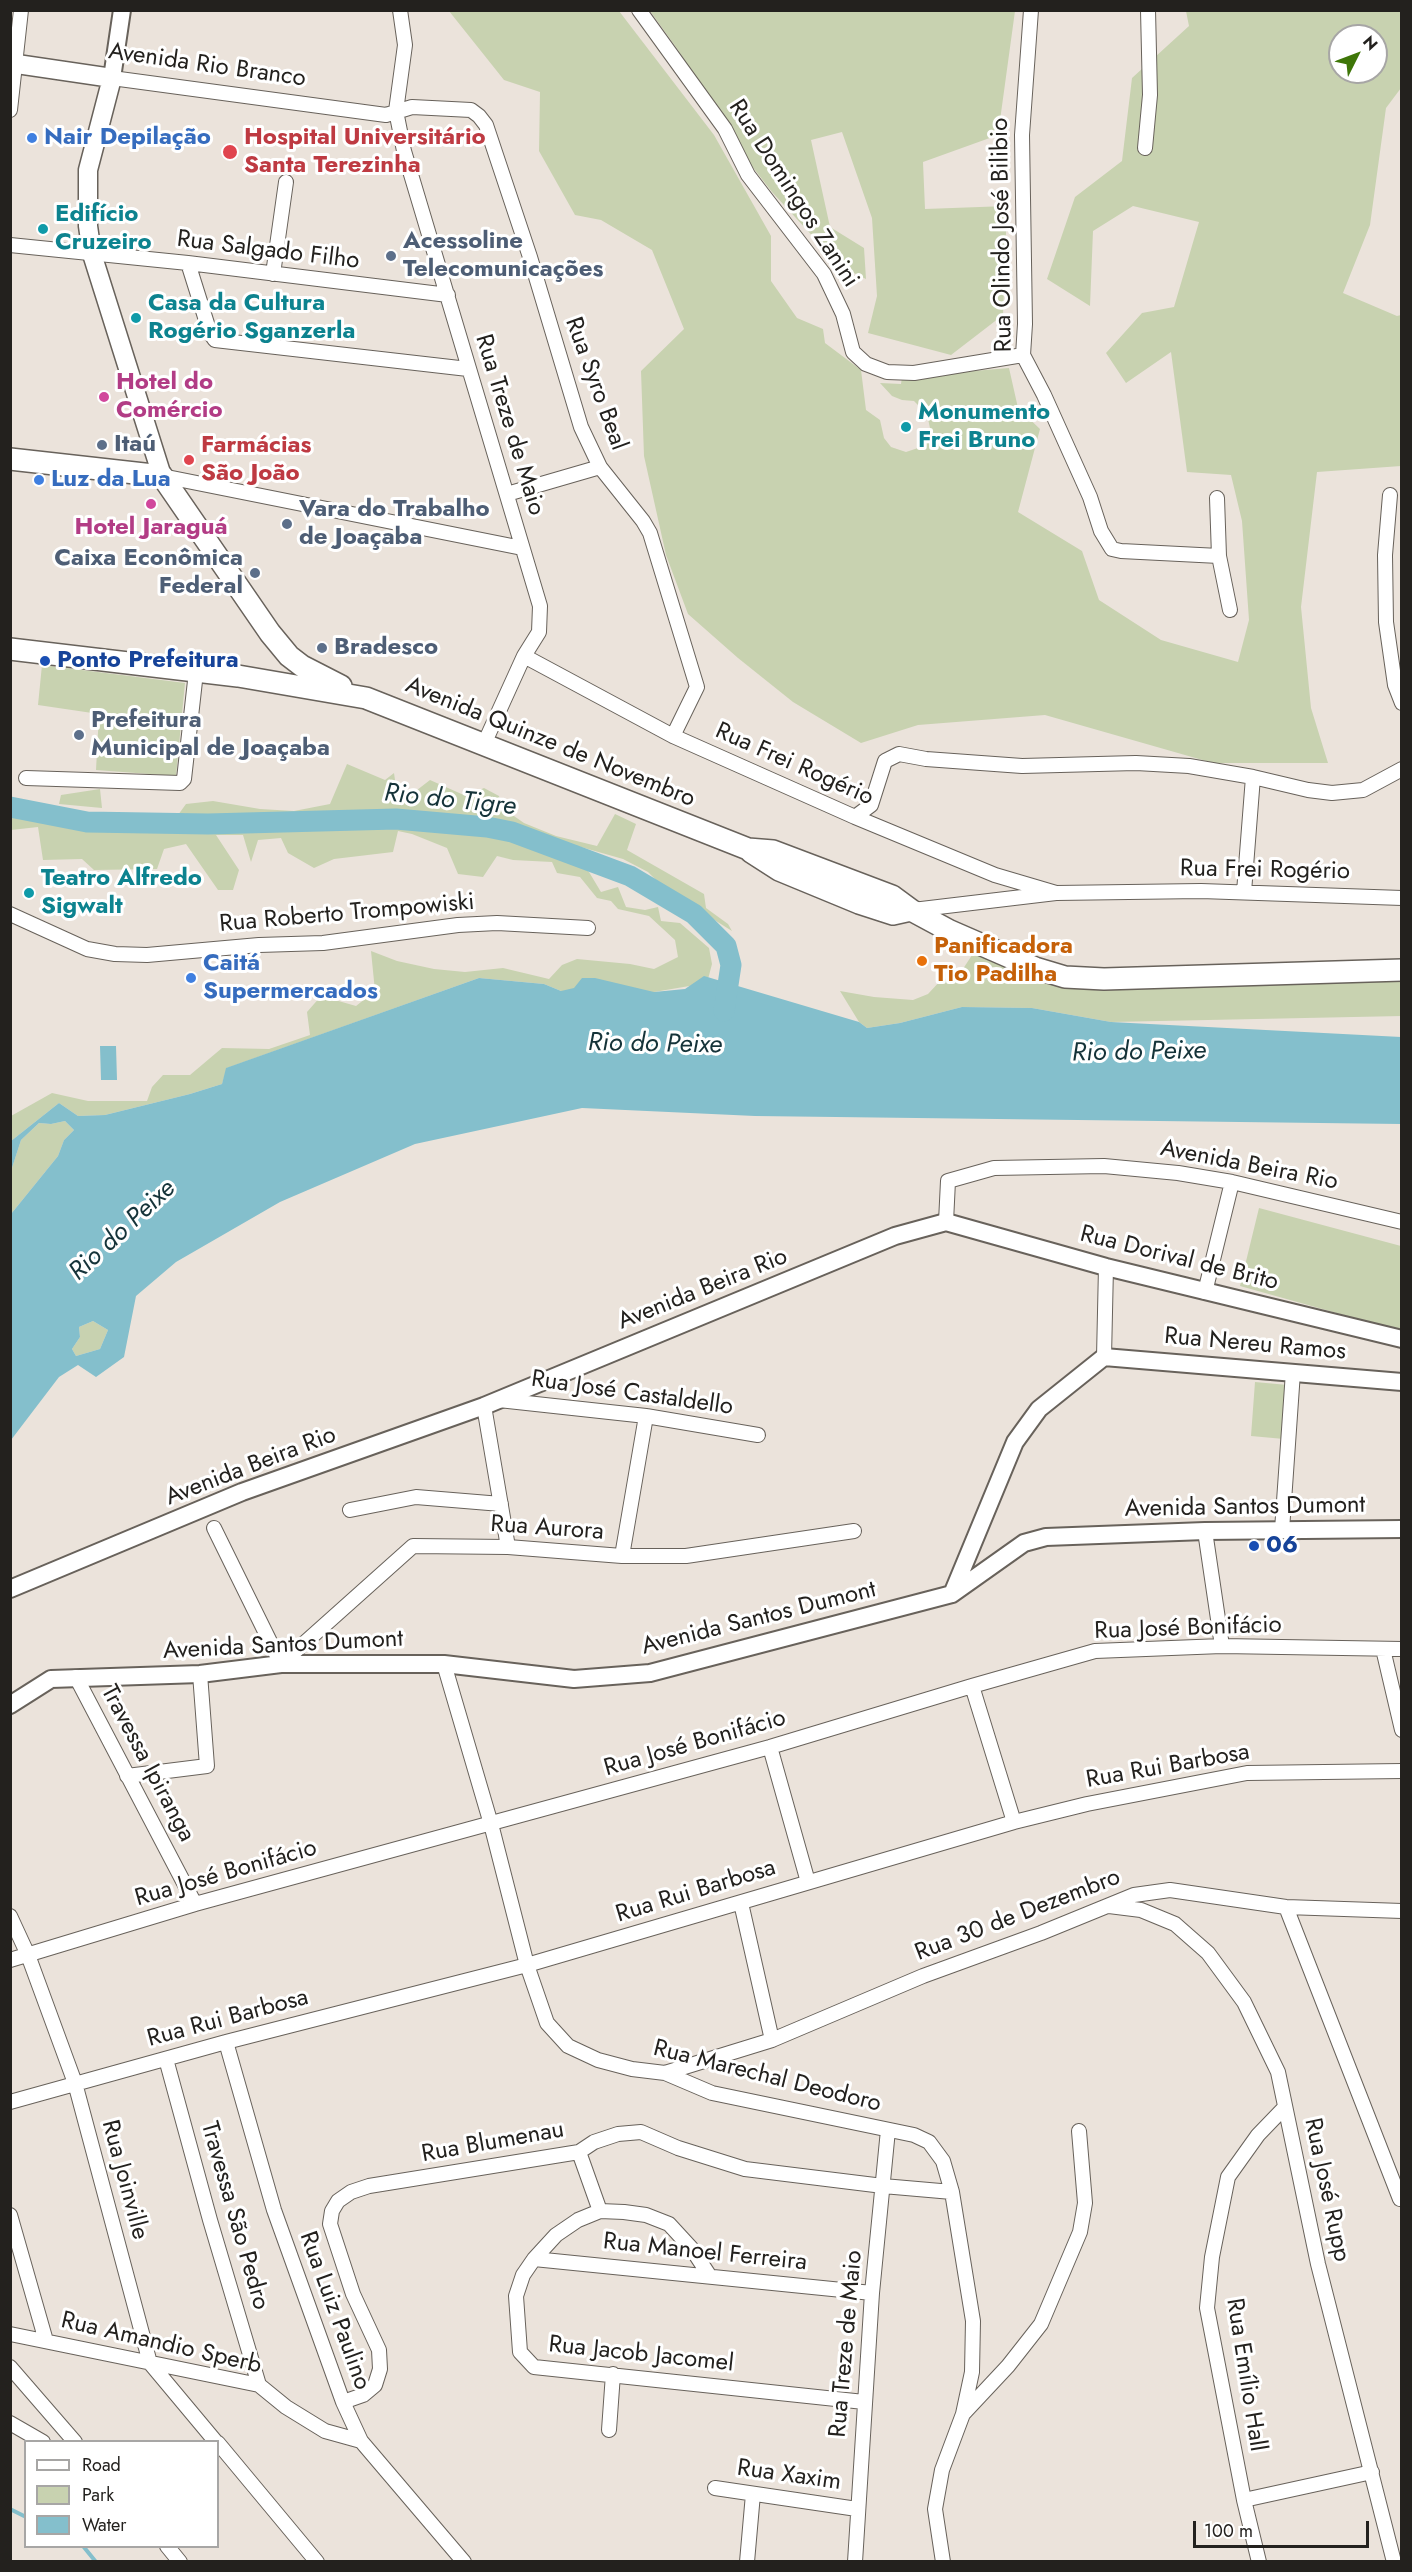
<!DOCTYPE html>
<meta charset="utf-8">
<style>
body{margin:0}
#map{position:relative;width:1412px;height:2572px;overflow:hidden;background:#ebe3db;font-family:Jost,sans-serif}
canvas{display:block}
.frame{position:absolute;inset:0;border:12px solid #23211e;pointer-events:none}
.legend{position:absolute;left:24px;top:2440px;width:195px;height:108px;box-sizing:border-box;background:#fff;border:2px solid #a7a6a5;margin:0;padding:8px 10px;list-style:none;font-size:18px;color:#23211e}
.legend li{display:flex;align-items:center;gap:12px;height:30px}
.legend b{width:30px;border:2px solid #a7a6a5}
.north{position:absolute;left:1328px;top:24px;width:60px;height:60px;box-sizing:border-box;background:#fff;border:2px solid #a7a6a5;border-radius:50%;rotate:48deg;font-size:16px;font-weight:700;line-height:24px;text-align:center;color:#23211e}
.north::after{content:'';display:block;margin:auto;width:21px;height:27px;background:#3e7608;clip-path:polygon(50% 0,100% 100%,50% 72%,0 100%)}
.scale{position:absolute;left:1193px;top:2521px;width:176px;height:27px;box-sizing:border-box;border:3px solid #23211e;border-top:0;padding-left:8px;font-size:18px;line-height:21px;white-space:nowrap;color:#23211e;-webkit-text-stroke:4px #fff;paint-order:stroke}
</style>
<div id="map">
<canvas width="1412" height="2572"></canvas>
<div class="frame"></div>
<ul class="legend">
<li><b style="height:8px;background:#fff"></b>Road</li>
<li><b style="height:16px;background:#c8d2b0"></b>Park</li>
<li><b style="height:16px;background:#84bfcc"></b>Water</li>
</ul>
<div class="north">N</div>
<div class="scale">100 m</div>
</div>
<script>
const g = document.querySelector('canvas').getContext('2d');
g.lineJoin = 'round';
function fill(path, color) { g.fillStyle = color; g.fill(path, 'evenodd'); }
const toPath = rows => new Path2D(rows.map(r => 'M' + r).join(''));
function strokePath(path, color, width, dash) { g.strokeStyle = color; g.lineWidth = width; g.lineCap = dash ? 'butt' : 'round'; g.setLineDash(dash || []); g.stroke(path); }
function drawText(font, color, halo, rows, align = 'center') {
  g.font = font + ' Jost,sans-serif'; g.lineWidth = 6; g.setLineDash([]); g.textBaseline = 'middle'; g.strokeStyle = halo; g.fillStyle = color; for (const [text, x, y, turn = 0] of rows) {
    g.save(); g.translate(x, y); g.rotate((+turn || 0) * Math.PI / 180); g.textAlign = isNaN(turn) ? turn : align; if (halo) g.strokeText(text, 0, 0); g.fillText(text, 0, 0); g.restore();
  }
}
fill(toPath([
 [449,11,619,11,714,135,771,236,771,281,797,318,823,329,825,343,861,370,866,410,880,420,884,438,891,447,906,452,918,448,931,433,927,414,914,401,902,400,892,396,880,383,901,384,902,377,1009,368,1018,408,1040,429,1018,512,1082,551,1099,600,1161,640,1238,662,1249,620,1242,521,1231,475,1187,472,1171,352,1126,383,1106,353,1142,313,1174,307,1199,222,1133,206,1093,231,1090,306,1047,279,1075,197,1122,161,1132,78,1189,26,1186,11,1401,11,1401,88,1386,108,1370,225,1343,293,1397,316,1401,315,1401,466,1317,472,1301,607,1311,708,1328,763,1213,763,1045,715,918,725,861,743,793,702,738,658,688,614,666,555,644,456,641,371,684,329,652,250,601,220,575,215,539,151,540,92,504,80],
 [1340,36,1376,36,1376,72,1340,72],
 [650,11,1015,11,998,135,923,162,925,209,1007,206,1003,315,951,355,868,333,877,296,872,218,842,132,811,140,830,227,864,248,866,279,840,266,772,192,737,147,678,50],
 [42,665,185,683,176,776,96,770,99,714,38,705],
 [347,764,385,780,394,773,396,787,408,797,430,780,466,796,484,788,499,796,501,807,524,823,556,836,597,846,615,814,636,824,627,850,704,894,706,908,728,924,732,931,665,889,648,872,623,859,486,820,458,816,390,813,178,815,186,804,213,801,260,809,294,811,330,804],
 [100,789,102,808,59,804,61,795],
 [10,810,40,819,93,826,199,827,375,822,431,823,470,829,572,858,589,872,601,892,618,887,626,907,645,910,658,907,661,921,680,923,709,948,712,964,707,983,654,992,561,991,544,984,479,978,227,1068,222,1084,190,1094,105,1115,78,1116,59,1103,11,1141,11,1116,52,1093,88,1101,147,1101,152,1087,163,1075,190,1075,222,1048,269,1049,310,1035,307,1012,321,996,356,1006,375,991,371,951,397,961,434,969,465,972,503,968,549,979,562,965,577,959,630,964,654,969,678,957,675,940,649,916,618,909,611,901,597,898,580,877,557,873,552,862,513,860,497,856,483,877,458,874,447,848,412,834,398,831,393,852,334,859,314,868,288,853,281,838,258,840,251,862,243,835,216,835,239,870,233,890,218,890,186,844,164,849,157,869,94,870,82,859,43,860,38,827,11,830],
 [974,952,1001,965,1021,978,1075,984,1401,978,1402,1016,1111,1022,1032,1008,962,1007,900,1023,867,1028,859,1022,840,991,874,997,913,1000,928,994,941,980,959,975],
 [65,1121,74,1130,64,1140,58,1156,11,1214,11,1171,21,1140,39,1123,51,1124],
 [1259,1208,1401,1246,1401,1331,1240,1286],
 [93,1321,108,1330,100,1349,76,1356,72,1349,80,1337,79,1327],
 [1255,1382,1288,1385,1284,1439,1251,1436]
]), '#c8d2b0');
fill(toPath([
 [704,976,859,1022,867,1028,900,1023,962,1007,1032,1008,1111,1022,1401,1037,1401,1124,755,1116,582,1108,415,1144,280,1202,176,1262,136,1296,124,1357,96,1377,78,1365,59,1377,11,1440,11,1214,58,1156,64,1140,74,1130,65,1121,51,1124,39,1123,21,1140,11,1171,11,1141,59,1103,78,1116,105,1115,190,1094,222,1084,226,1068,479,978,544,984,561,991,574,988,582,978,595,978,654,992,685,989],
 [93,1321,108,1330,100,1349,76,1356,72,1349,80,1337,79,1327],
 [100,1046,116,1046,117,1080,101,1080]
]), '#84bfcc');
strokePath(toPath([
 [10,2509,26,2517],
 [83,2546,96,2562]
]), '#84bfcc', 4);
strokePath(toPath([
 [10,807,87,822,208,824,396,819,487,827,512,832,630,876,694,914,726,946,731,965,724,1011]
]), '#84bfcc', 21);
const minor = toPath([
 [400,10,405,45,396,111,404,151,540,606,539,632,524,656,484,744],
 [639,10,725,129,748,175,824,274,843,314,853,352,866,364,887,372,914,373,1023,355],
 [1031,10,1022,135,1025,324,1023,355,1044,395,1090,497,1101,531,1112,549,1121,551,1219,556],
 [112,78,386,115,412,107,471,110,479,116,486,125,530,257,581,427,600,467,643,521,650,533,697,687,673,736],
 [10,110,21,10],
 [1145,148,1150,95,1148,10],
 [10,245,188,263,448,295],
 [188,263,210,333,215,340,468,369],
 [273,274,286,182],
 [162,476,522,548],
 [507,494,600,467],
 [1390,495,1385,555,1386,622,1395,685,1402,703],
 [1217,498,1219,556,1230,610],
 [524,656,673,736,855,817,995,875,1056,893],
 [26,778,180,783,184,779,196,672],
 [855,817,871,805,885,761,899,754,926,759,1022,766,1136,763,1189,766,1253,777,1308,790,1332,793,1363,790,1402,769],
 [1244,892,1253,777],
 [913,910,1056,893,1201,891,1402,898],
 [10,914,87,949,115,954,147,955,259,945,323,943,458,925,497,923,588,928],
 [946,1222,948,1181,994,1168,1104,1166,1178,1173,1232,1182,1402,1222],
 [1205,1292,1232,1182],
 [1104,1357,1106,1267],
 [499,1400,646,1416,758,1435],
 [484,1406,508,1547],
 [350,1510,416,1497,501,1504],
 [214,1528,281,1664,413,1546,508,1547,622,1556,686,1556,854,1531],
 [1282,1530,1293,1372],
 [1205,1531,1222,1646],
 [622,1556,646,1416],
 [1383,1649,1402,1730],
 [444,1664,491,1824,527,1965,547,2023,568,2046,598,2060,632,2069,665,2073,712,2093,914,2135,929,2142,943,2161,952,2192,973,2321,972,2372,963,2414,942,2470,935,2509,943,2562],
 [76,1677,195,1904],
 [972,1686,1014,1822],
 [770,1747,808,1882],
 [127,1776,207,1766,200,1674],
 [741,1903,772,2040],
 [1109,1906,1141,1910,1175,1924,1208,1953,1244,2002,1278,2072,1318,2264,1394,2562],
 [1286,1907,1400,2199],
 [10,1916,28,1955,75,2083,150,2363,216,2442],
 [10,1960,195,1904,770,1747,972,1686,1095,1651,1222,1646,1402,1649],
 [226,2042,274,2210,343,2402,361,2441,464,2562],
 [166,2059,210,2220,259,2385],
 [665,2073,772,2040,923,1976,1041,1933,1134,1895,1170,1890,1286,1907,1402,1911],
 [10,2102,226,2042,527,1965,1014,1822,1087,1804,1247,1773,1402,1771],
 [579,2152,600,2211],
 [10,2215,46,2341],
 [534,2259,872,2293],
 [709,2275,692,2249,669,2224,646,2215,624,2212,600,2211,578,2220,556,2235,534,2259,523,2275,516,2296,520,2352,534,2367,864,2402],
 [10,2334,259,2385,286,2407,325,2431,361,2441],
 [10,2367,75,2442],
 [343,2402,363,2395,375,2385,380,2369,379,2350,353,2294,330,2224,332,2211,338,2201,351,2192,369,2186,579,2152,594,2142,618,2134,641,2132,678,2148,745,2169,883,2186,952,2192],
 [964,2413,1008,2366,1041,2324,1080,2232,1085,2203,1079,2131],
 [10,2423,43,2442],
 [609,2430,613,2374],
 [218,2443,317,2562],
 [715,2488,857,2509],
 [1244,2500,1372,2472],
 [167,2546,180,2562],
 [747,2562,753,2494],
 [855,2562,872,2293,888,2130],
 [1259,2562,1244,2500,1207,2308,1212,2257,1228,2177,1258,2135,1285,2107]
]);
const tertiary = toPath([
 [112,78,122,10],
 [10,1589,242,1492,484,1406,895,1236,946,1222,1106,1267,1402,1339],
 [952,1594,1015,1442,1039,1409,1104,1357,1402,1382],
 [10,1705,51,1679,200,1674,281,1664,444,1664,574,1679,650,1673,952,1594,1024,1543,1046,1537,1205,1531,1402,1529]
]);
const secondary = toPath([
 [10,63,112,78,88,170,88,226,92,254,162,476]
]);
const primary = toPath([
 [10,459,162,476,270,633,289,656,302,666,341,686],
 [10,649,238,676,366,698,748,849,773,851,892,896,911,910,950,931,1035,968,1065,977,1104,979,1402,970],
 [751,852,779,870,859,903,893,914,911,910]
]);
strokePath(minor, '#68625b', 16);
strokePath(tertiary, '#68625b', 20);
strokePath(secondary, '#68625b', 21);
strokePath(primary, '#68625b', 24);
strokePath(minor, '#fff', 14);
strokePath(tertiary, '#fff', 16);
strokePath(secondary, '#fff', 18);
strokePath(primary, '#fff', 21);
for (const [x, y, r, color] of [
 [32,138,6,"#3f7fe0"],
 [230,152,8,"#e0444e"],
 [43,229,6,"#0f9aa8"],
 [391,256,6,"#5c6f8a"],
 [136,318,6,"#0f9aa8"],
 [104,397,6,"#d1479c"],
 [906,427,6,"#0f9aa8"],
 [102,445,6,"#5c6f8a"],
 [189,460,6,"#e0444e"],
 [39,480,6,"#3f7fe0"],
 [151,504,6,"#d1479c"],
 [287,524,6,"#5c6f8a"],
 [255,573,6,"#5c6f8a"],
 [322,648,6,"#5c6f8a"],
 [45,661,6,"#1a4fb4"],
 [79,735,6,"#5c6f8a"],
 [29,893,6,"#0f9aa8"],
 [922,961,6,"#e8710a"],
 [191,978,6,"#3f7fe0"],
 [1254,1546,6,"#1a4fb4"]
]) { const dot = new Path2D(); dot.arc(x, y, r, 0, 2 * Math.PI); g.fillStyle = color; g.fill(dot); strokePath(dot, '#fff', 2); }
drawText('24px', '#23211e', '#fff', [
 ["Avenida Rio Branco",207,66,8],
 ["Rua Domingos Zanini",793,194,57],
 ["Rua Olindo José Bilibio",1003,235,-91],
 ["Rua Salgado Filho",268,251,7],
 ["Rua Syro Beal",595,384,70],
 ["Rua Treze de Maio",509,425,73],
 ["Avenida Quinze de Novembro",550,743,22],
 ["Rua Frei Rogério",794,765,24],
 ["Rua Frei Rogério",1265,871,1],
 ["Rua Roberto Trompowiski",347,914,-5],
 ["Avenida Beira Rio",1249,1166,11],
 ["Rua Dorival de Brito",1179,1259,14],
 ["Avenida Beira Rio",703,1290,-22],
 ["Rua Nereu Ramos",1255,1345,5],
 ["Rua José Castaldello",632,1394,8],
 ["Avenida Beira Rio",251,1467,-21],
 ["Avenida Santos Dumont",1245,1508,-1],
 ["Rua Aurora",547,1529,4],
 ["Avenida Santos Dumont",759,1619,-14],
 ["Rua José Bonifácio",1188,1629,-2],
 ["Avenida Santos Dumont",283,1646,-3],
 ["Rua José Bonifácio",695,1744,-16],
 ["Travessa Ipiranga",147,1764,62],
 ["Rua Rui Barbosa",1168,1767,-10],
 ["Rua José Bonifácio",226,1874,-16],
 ["Rua Rui Barbosa",696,1892,-17],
 ["Rua 30 de Dezembro",1018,1916,-21],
 ["Rua Rui Barbosa",228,2019,-15],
 ["Rua Marechal Deodoro",767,2077,14],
 ["Rua Blumenau",493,2143,-10],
 ["Rua Joinville",124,2180,75],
 ["Rua José Rupp",1326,2190,78],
 ["Travessa São Pedro",234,2216,74],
 ["Rua Manoel Ferreira",705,2253,6],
 ["Rua Luiz Paulino",334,2311,70],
 ["Rua Amandio Sperb",161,2344,13],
 ["Rua Treze de Maio",847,2344,-85],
 ["Rua Jacob Jacomel",641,2355,6],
 ["Rua Emílio Hall",1245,2375,81],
 ["Rua Xaxim",789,2476,8]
]);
drawText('bold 24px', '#366cbe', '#fff', [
 ["Nair Depilação",44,138],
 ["Luz da Lua",51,480],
 ["Caitá",203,964],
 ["Supermercados",203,992]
], 'left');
drawText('bold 24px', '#be3a42', '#fff', [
 ["Hospital Universitário",244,138],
 ["Santa Terezinha",244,166],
 ["Farmácias",201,446],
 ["São João",201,474]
], 'left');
drawText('bold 24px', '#0d838f', '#fff', [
 ["Edifício",55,215],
 ["Cruzeiro",55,243],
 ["Casa da Cultura",148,304],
 ["Rogério Sganzerla",148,332],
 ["Monumento",918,413],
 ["Frei Bruno",918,441],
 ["Teatro Alfredo",41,879],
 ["Sigwalt",41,907]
], 'left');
drawText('bold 24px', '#4e5e75', '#fff', [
 ["Acessoline",403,242],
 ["Telecomunicações",403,270],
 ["Itaú",114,445],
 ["Vara do Trabalho",299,510],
 ["de Joaçaba",299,538],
 ["Caixa Econômica",243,559,"right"],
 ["Federal",243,587,"right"],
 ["Bradesco",334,648],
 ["Prefeitura",91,721],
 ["Municipal de Joaçaba",91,749]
], 'left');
drawText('bold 24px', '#b23c85', '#fff', [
 ["Hotel do",116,383],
 ["Comércio",116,411],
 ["Hotel Jaraguá",151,528,"center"]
], 'left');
drawText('bold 24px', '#164399', '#fff', [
 ["Ponto Prefeitura",57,661],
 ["06",1266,1546]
], 'left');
drawText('bold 24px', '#c56008', '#fff', [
 ["Panificadora",934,947],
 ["Tio Padilha",934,975]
], 'left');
drawText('italic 26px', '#153339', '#fff', [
 ["Rio do Tigre",450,801,6],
 ["Rio do Peixe",655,1045,1],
 ["Rio do Peixe",1139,1053,-1],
 ["Rio do Peixe",123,1231,-43]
]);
</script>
